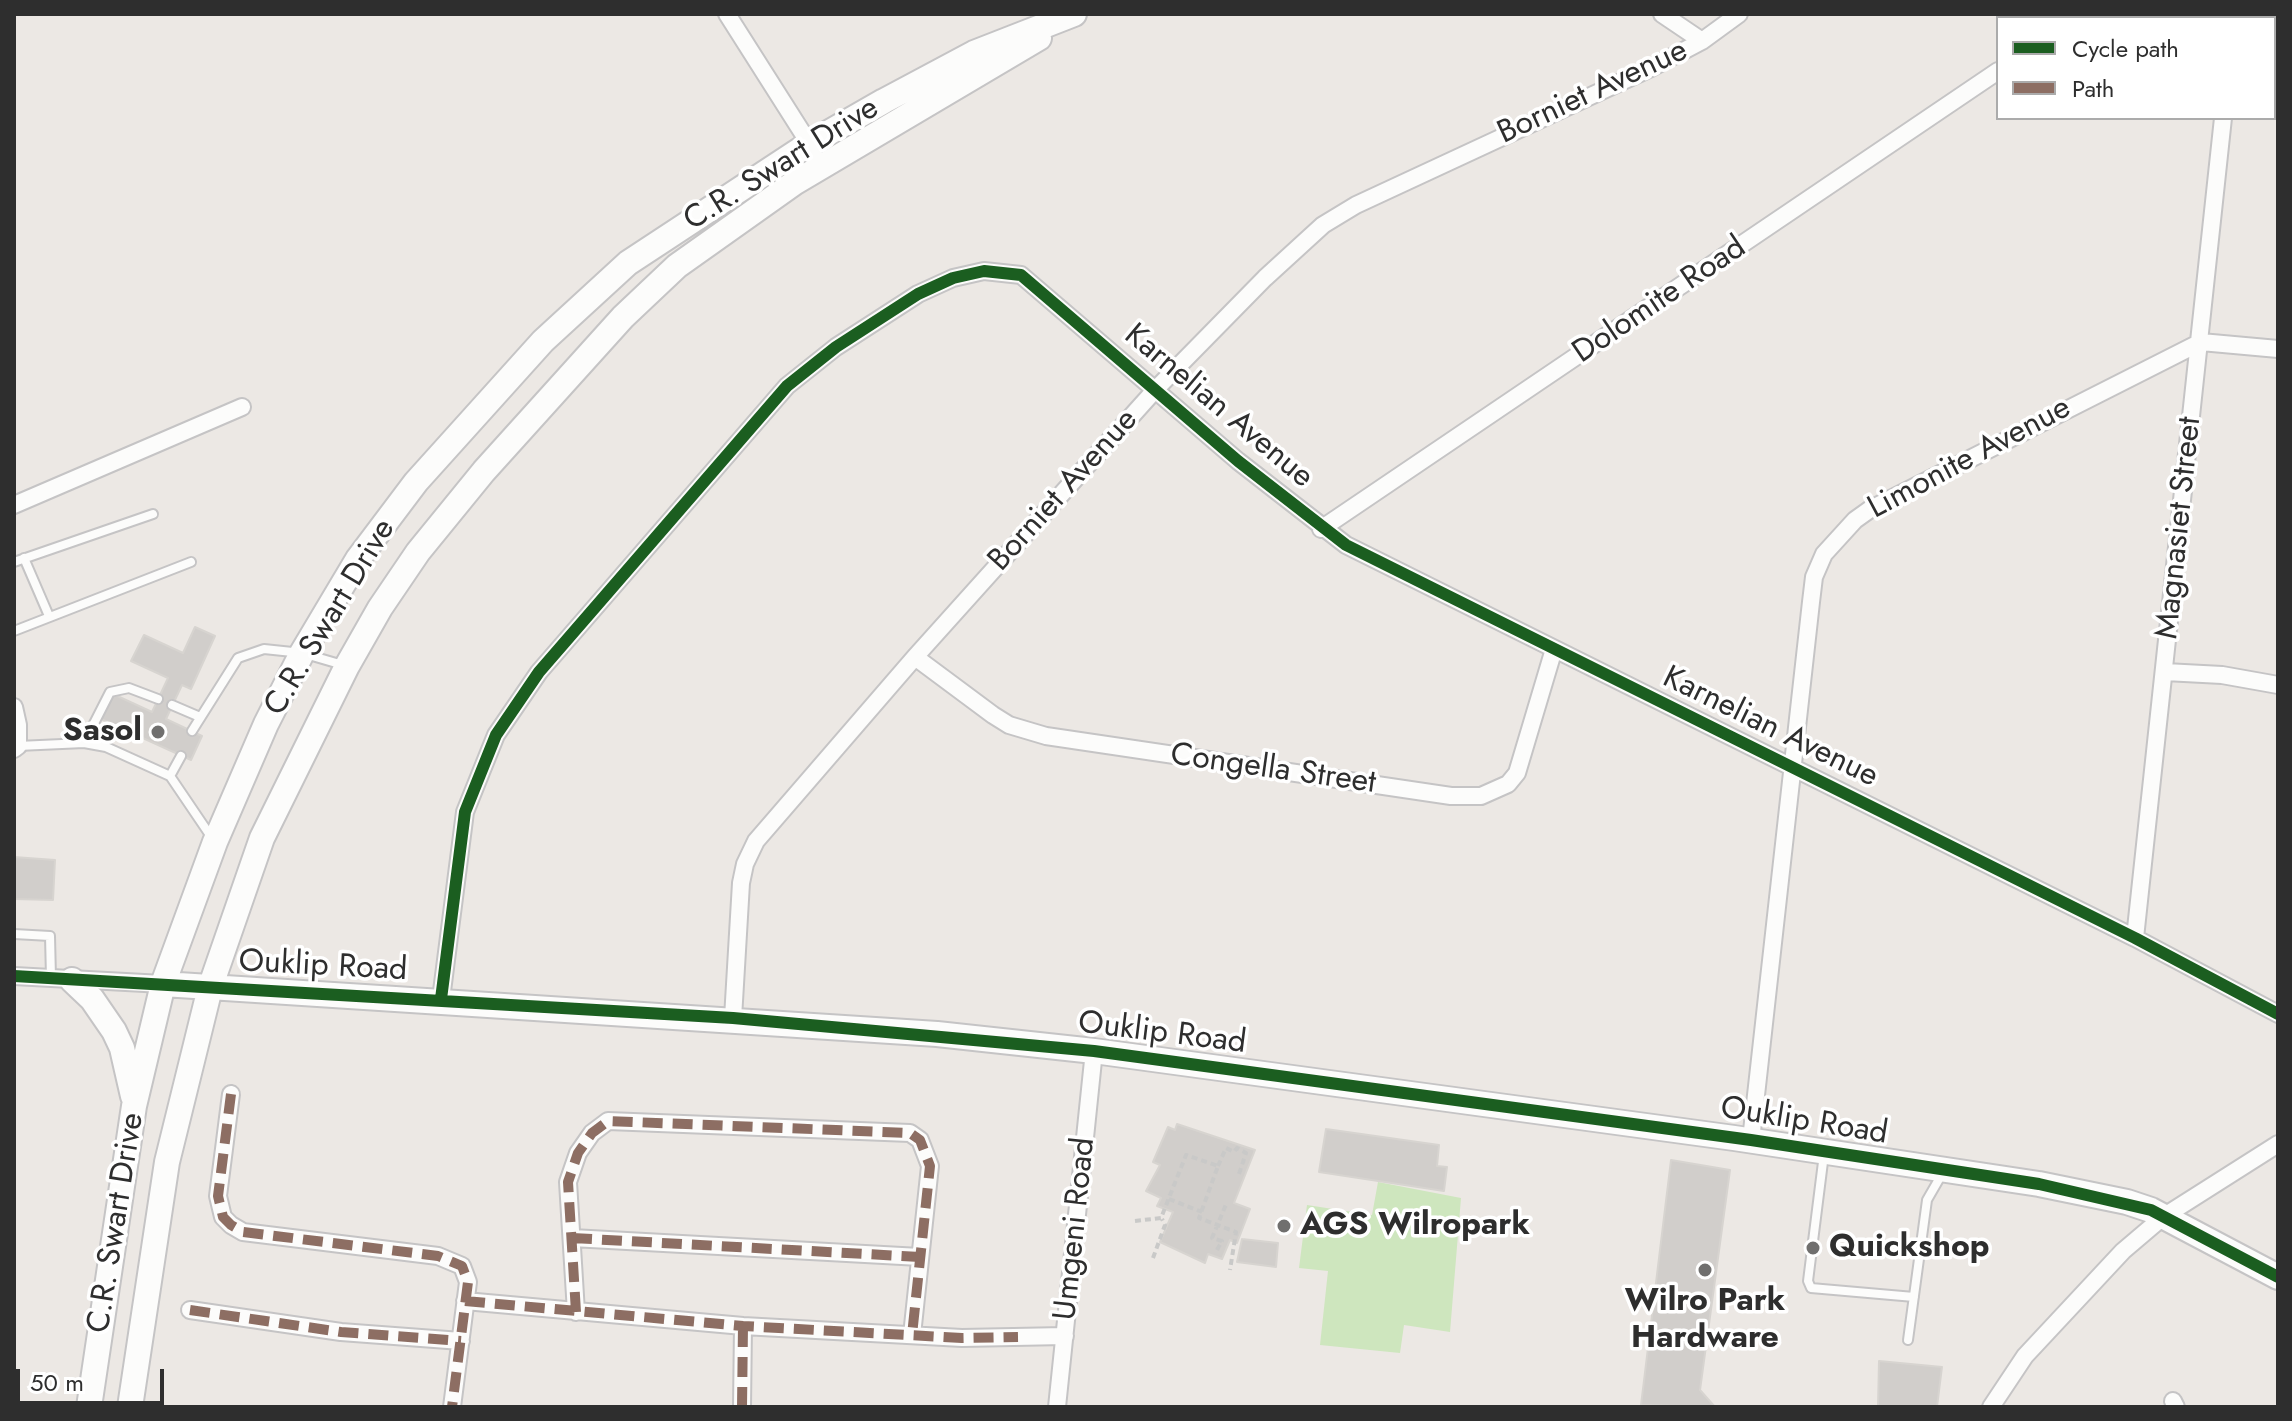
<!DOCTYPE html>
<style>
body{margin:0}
#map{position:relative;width:2292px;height:1421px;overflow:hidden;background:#ece8e4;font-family:Jost,sans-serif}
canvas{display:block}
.frame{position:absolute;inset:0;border:16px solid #2e2e2e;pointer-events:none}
.legend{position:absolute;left:1996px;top:16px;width:280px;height:104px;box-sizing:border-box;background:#fff;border:2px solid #ababab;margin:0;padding:10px 14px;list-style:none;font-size:24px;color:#2e2e2e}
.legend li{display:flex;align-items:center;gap:16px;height:40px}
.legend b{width:40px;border:2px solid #ababab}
.scale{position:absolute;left:16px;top:1369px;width:148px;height:36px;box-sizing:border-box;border:4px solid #2e2e2e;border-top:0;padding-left:10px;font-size:24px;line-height:28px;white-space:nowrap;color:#2e2e2e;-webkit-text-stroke:6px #fff;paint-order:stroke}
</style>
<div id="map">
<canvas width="2292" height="1421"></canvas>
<div class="frame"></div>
<ul class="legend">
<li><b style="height:10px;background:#1b5e20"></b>Cycle path</li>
<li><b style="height:10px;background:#8d6e63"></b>Path</li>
</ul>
<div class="scale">50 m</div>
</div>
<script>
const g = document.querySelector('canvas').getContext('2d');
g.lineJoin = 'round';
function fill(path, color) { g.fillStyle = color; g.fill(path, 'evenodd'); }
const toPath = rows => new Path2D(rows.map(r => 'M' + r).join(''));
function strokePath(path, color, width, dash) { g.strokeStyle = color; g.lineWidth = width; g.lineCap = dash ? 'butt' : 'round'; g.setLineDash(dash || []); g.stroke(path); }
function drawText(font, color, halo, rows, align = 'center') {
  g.font = font + ' Jost,sans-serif'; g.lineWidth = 7; g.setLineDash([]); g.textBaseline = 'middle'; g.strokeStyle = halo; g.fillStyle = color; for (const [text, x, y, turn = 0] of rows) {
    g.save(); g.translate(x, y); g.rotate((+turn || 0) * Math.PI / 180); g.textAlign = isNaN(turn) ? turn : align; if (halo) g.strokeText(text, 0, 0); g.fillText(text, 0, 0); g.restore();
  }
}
fill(toPath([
 [1378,1182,1461,1198,1450,1332,1404,1325,1400,1353,1320,1345,1328,1271,1299,1268,1307,1205,1372,1215]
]), '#cee6be');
const building = toPath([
 [195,627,215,636,191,689,182,685,166,719,202,736,191,760,101,719,113,694,152,712,168,678,131,661,144,635,183,653,195,627],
 [14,857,55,860,53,900,14,899,14,857],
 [1177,1124,1255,1150,1234,1203,1250,1209,1237,1243,1230,1240,1222,1259,1208,1254,1205,1263,1160,1242,1173,1212,1157,1206,1161,1198,1146,1191,1160,1165,1153,1162,1168,1127,1175,1130,1177,1124],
 [1326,1129,1439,1145,1437,1166,1447,1167,1444,1191,1319,1172,1326,1129],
 [1671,1160,1730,1170,1700,1390,1715,1407,1641,1405,1671,1160],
 [1242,1239,1278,1243,1276,1267,1237,1262,1242,1239],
 [1879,1361,1942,1367,1937,1407,1878,1407,1879,1361]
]);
fill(building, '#d1cecb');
strokePath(building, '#d7d4d0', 2);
const lane = toPath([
 [24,558,49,616],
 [14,562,153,514],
 [14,631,191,562],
 [172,705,200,717],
 [192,731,238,658,264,649,302,653,343,665],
 [84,743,110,692,129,688,158,699],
 [18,746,84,743,106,747,170,776],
 [181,756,170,776,212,838],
 [14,934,50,936,51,978],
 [1824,1154,1808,1281,1811,1288,1914,1297],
 [1908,1340,1927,1200,1942,1174]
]);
const street = toPath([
 [727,14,814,151],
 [1662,14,1702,41],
 [2234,18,2235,14],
 [2274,67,2278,68],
 [14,505,242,407],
 [1321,529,1998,71],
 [915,657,993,715,1009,725,1046,736,1451,796,1481,796,1508,784,1517,773,1554,649],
 [2165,672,2222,675,2278,685],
 [14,707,18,725,18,746,14,749],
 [2135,938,2223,118],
 [14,976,163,984],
 [441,999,465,812,496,735,539,672,787,386,836,347,918,294,953,278,984,271,1021,275,1238,461,1346,545,2135,938,2278,1014],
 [733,1018,741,883,745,864,756,841,915,657,1155,390,1265,278,1323,225,1356,205,1651,68,1702,41,1739,14],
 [231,1094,218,1196,223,1217,231,1225,243,1232,438,1256,462,1266,468,1282,452,1407],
 [1751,1140,1811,602,1814,577,1824,554,1855,520,1869,510,2201,342,2278,349],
 [572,1238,920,1257],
 [465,1301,743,1326,962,1338,1065,1336],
 [190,1310,341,1332,461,1341],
 [576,1312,568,1182,578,1153,592,1133,608,1121,910,1133,920,1140,930,1166,912,1335],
 [2173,1401,2176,1407],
 [742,1407,743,1326],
 [1057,1407,1094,1051],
 [1991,1407,2025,1356,2123,1251,2163,1217,2278,1144]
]);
const secondary = toPath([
 [72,980,92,999,114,1031,122,1048,133,1096],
 [163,984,937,1034,1094,1051,1734,1138,2039,1184,2127,1202,2151,1210,2278,1277],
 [89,1407,134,1106,163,984,215,842,266,724,302,653,358,559,416,482,543,341,628,263,809,144,884,101,974,53,1074,14],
 [130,1407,167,1162,210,988,262,838,347,666,380,608,418,552,484,471,623,317,677,266,794,183,1039,38]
]);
strokePath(lane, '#c5c4c5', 12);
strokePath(street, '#c5c4c5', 20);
strokePath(secondary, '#c5c4c5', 28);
strokePath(toPath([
 [1218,1166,1226,1148,1234,1152,1237,1148,1246,1153,1238,1177],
 [1169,1199,1202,1212],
 [1135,1221,1161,1218,1186,1155,1218,1166,1199,1218,1236,1232,1230,1270],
 [1217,1250,1222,1241,1212,1238,1227,1202],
 [1153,1258,1165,1225,1162,1219]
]), '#c9c9c8', 4, [6, 4]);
strokePath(lane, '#fcfcfb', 8);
strokePath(street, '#fcfcfb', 16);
strokePath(secondary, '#fcfcfb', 24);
strokePath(toPath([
 [231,1094,218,1196,223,1217,231,1225,243,1232,438,1256,462,1266,468,1282,452,1407],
 [572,1238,920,1257],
 [465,1301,743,1326,962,1338,1018,1337],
 [190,1310,341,1332,461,1341],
 [576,1312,568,1182,578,1153,592,1133,608,1121,910,1133,920,1140,930,1166,912,1335],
 [742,1407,743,1326]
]), '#8d6e63', 10, [20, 10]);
strokePath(toPath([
 [14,976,733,1018,1094,1051,1751,1140,2039,1184,2151,1210,2278,1277],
 [441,999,465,812,496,735,539,672,787,386,836,347,918,294,953,278,984,271,1021,275,1238,461,1346,545,2135,938,2278,1014]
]), '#1b5e20', 12);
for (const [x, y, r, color] of [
 [158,732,8,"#706f6e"],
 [1284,1226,8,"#706f6e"],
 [1813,1248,8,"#706f6e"],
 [1705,1270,8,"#706f6e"]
]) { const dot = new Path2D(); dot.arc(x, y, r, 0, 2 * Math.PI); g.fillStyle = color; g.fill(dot); strokePath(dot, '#fff', 3); }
drawText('32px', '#2e2e2e', '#fff', [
 ["Borniet Avenue",1593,93,-25],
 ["C.R. Swart Drive",782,165,-32],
 ["Dolomite Road",1660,301,-34],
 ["Karnelian Avenue",1218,407,40],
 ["Limonite Avenue",1970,459,-28],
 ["Borniet Avenue",1064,491,-48],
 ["Magnasiet Street",2180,528,-84],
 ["C.R. Swart Drive",331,618,-59],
 ["Karnelian Avenue",1770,728,26],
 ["Congella Street",1273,770,8],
 ["Ouklip Road",323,967,3],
 ["Ouklip Road",1162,1034,7],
 ["Ouklip Road",1804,1122,9],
 ["C.R. Swart Drive",117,1223,-81],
 ["Umgeni Road",1076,1229,-84]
]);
drawText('bold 32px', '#2e2e2e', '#fff', [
 ["Sasol",142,732,"right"],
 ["AGS Wilropark",1300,1226],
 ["Quickshop",1829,1248],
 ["Wilro Park",1705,1302,"center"],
 ["Hardware",1705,1339,"center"]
], 'left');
</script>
